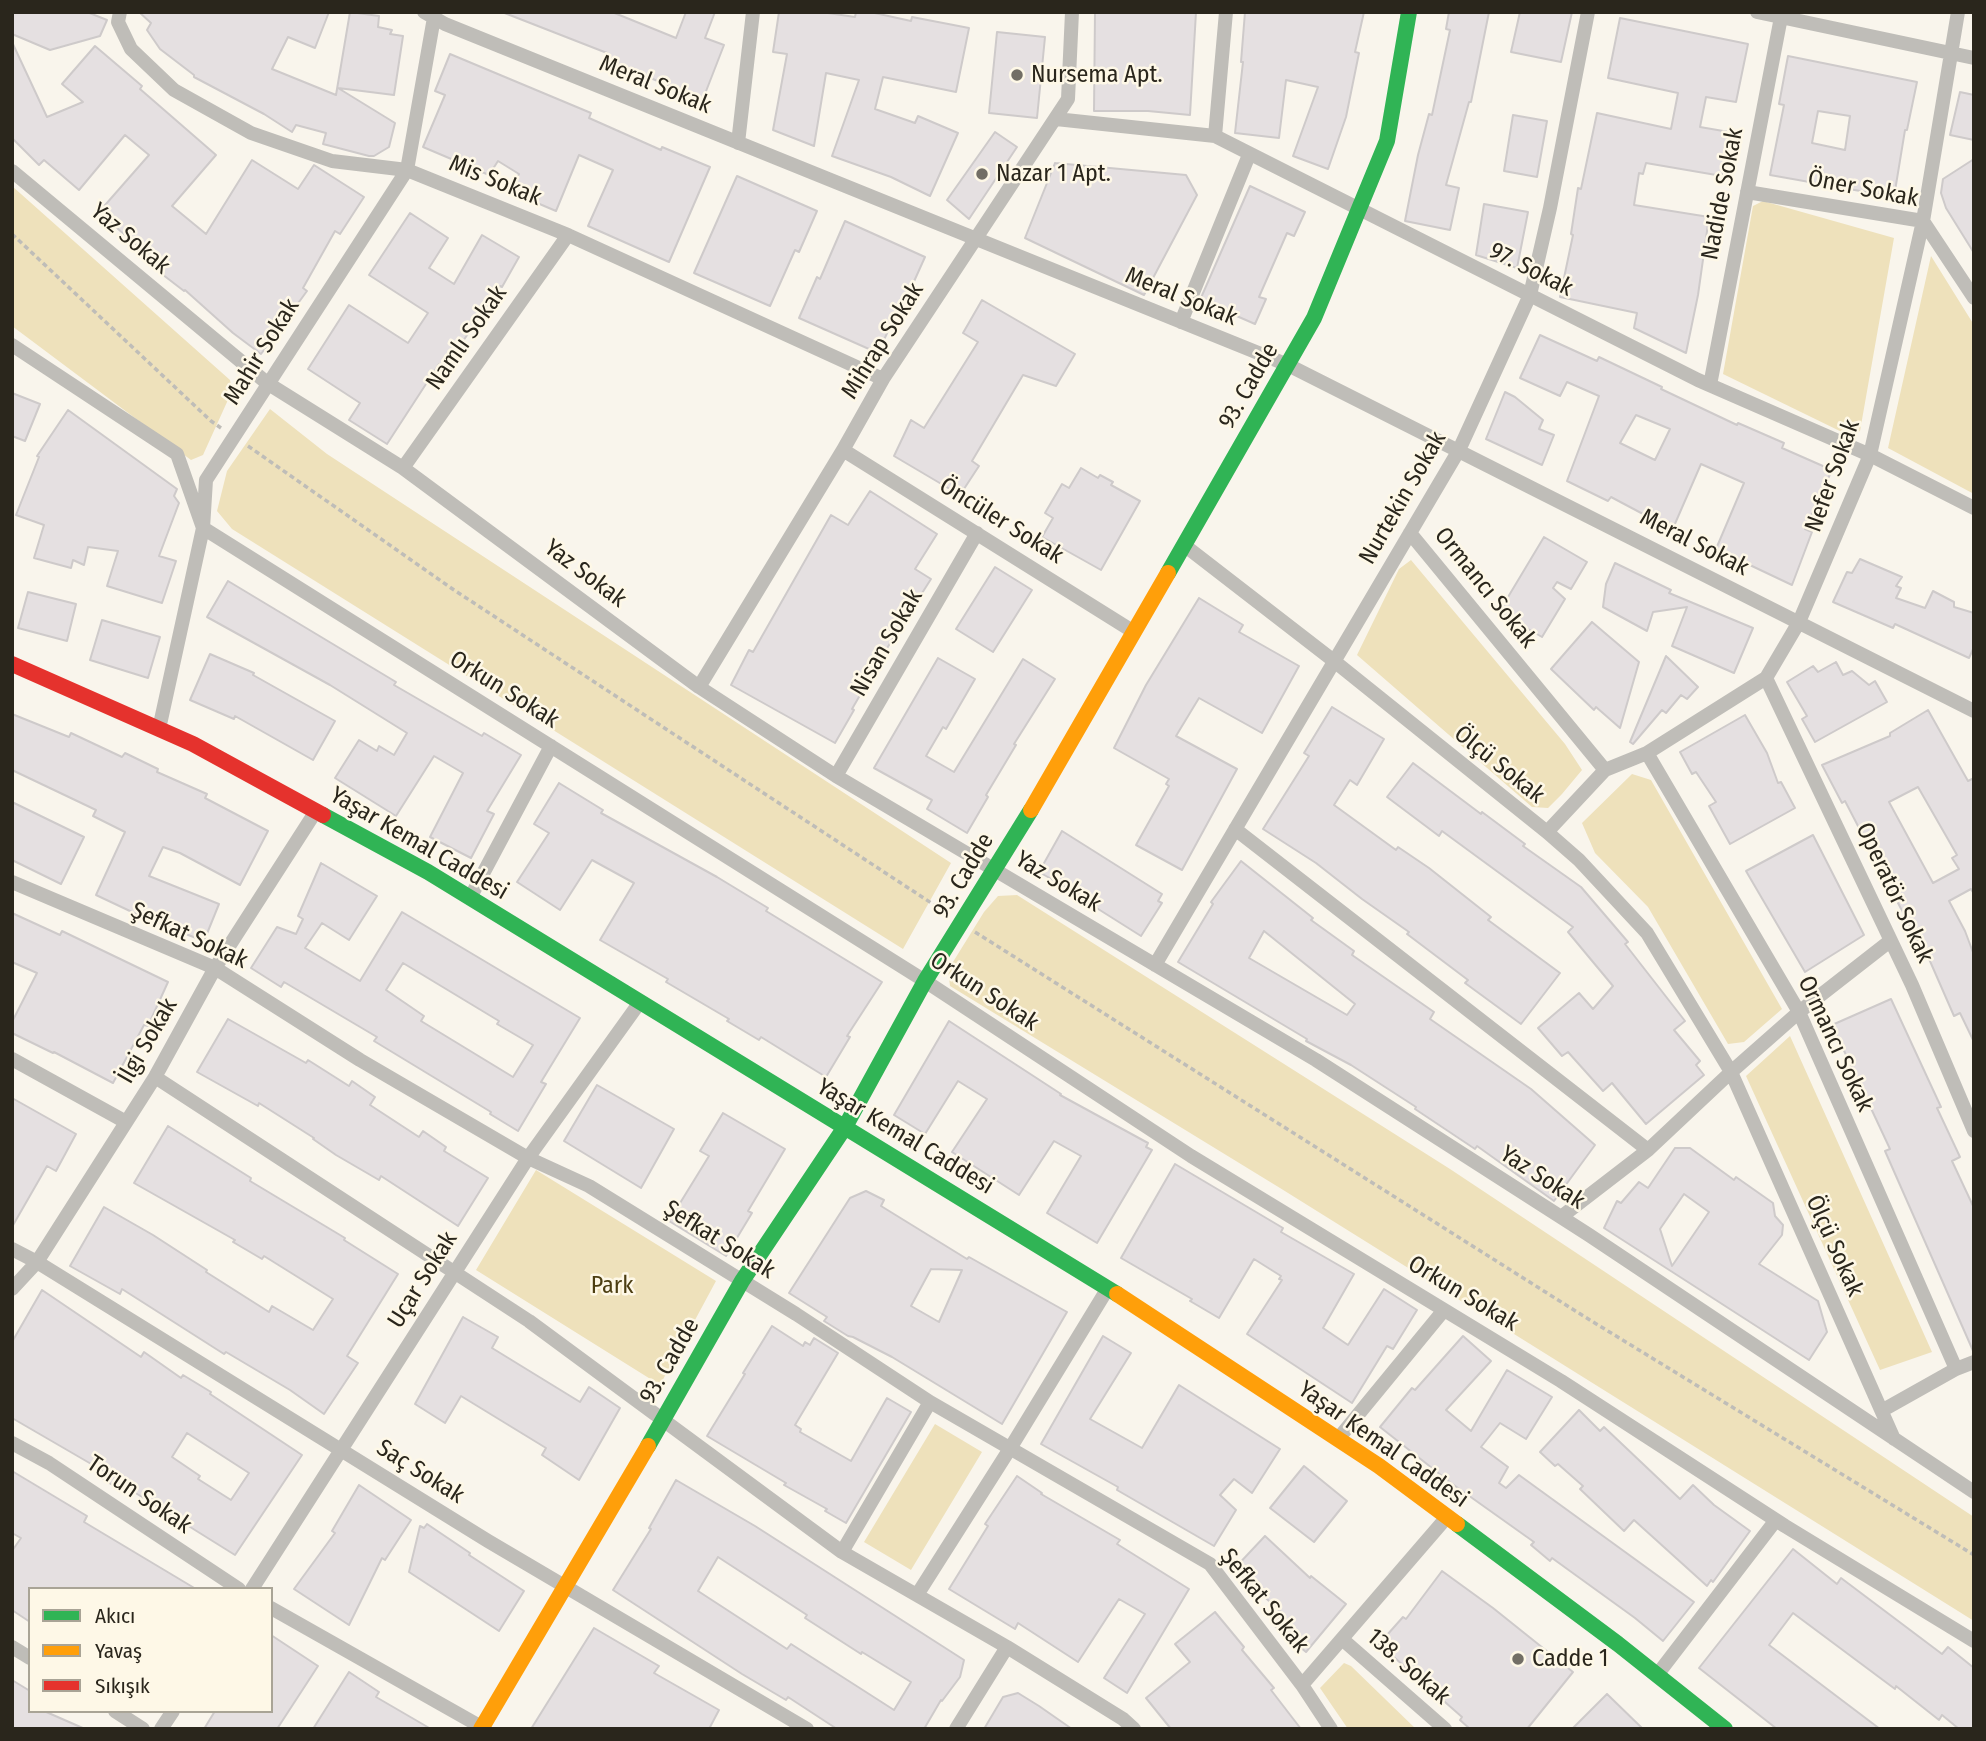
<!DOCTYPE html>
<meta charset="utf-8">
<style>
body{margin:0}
#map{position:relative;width:1986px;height:1741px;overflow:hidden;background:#f9f5ec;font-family:"Fira Sans Condensed",sans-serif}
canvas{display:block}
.frame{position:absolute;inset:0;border:14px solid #2a261c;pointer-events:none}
.legend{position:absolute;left:28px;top:1587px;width:245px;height:126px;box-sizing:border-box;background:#fef8e7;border:2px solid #a9a496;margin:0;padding:9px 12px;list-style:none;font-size:21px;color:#2a261c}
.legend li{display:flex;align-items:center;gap:14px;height:35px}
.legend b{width:35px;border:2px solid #a9a496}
</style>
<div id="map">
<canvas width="1986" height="1741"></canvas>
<div class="frame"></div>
<ul class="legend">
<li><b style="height:9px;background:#30b455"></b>Akıcı</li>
<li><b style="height:9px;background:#ff9f0a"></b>Yavaş</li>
<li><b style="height:9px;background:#e5322d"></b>Sıkışık</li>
</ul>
</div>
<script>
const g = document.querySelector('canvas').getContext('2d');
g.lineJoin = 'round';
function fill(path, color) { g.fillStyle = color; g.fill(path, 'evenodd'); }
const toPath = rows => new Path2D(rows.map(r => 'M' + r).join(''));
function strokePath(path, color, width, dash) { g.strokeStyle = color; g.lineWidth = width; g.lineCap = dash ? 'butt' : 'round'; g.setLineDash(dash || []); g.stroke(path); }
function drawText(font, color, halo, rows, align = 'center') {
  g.font = font + ' "Fira Sans Condensed",sans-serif'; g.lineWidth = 5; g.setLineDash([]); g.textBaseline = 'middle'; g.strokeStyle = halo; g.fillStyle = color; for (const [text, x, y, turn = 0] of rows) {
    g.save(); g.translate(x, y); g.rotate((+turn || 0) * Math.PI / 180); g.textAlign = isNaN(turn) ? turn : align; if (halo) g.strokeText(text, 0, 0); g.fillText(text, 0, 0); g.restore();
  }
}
fill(toPath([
 [12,186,230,380,232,391,203,455,191,460,12,326],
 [1763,201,1894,238,1860,431,1848,435,1723,374,1753,206],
 [1931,256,1974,325,1974,494,1888,448],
 [270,409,327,454,951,863,903,949,232,529,217,511,227,471],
 [1411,560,1565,744,1582,770,1562,794,1548,808,1532,807,1357,655,1399,569],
 [1632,774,1651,780,1782,1009,1744,1042,1728,1044,1648,907,1595,853,1582,823],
 [1017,895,1450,1169,1974,1517,1974,1621,1280,1188,950,986,948,970,984,912,998,896],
 [1790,1036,1932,1352,1880,1370,1746,1076],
 [536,1170,716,1281,660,1385,476,1270],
 [935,1424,982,1452,911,1570,864,1542],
 [1344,1663,1351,1666,1416,1729,1348,1729,1320,1688]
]), '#eee1bb');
const building = toPath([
 [12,12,87,12,107,20,100,36,50,50,12,34,12,12],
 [139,12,329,12,315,48,288,37,272,69,336,95,350,12,379,16,378,27,392,30,390,34,403,36,394,95,338,88,395,123,389,147,374,156,369,156,323,144,326,133,296,125,292,132,264,114,194,77,194,75,160,49,147,30,151,23,139,12],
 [502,12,612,12,676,38,686,12,715,12,705,38,724,45,703,99,605,60,607,53,502,12],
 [779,12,821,12,855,17,856,12,870,12,911,21,912,17,969,28,956,92,883,77,875,109,915,123,918,116,958,133,930,196,891,177,832,156,859,80,826,73,814,146,773,130,787,54,773,52,779,12],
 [1095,12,1196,12,1190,115,1148,111,1094,111,1095,12],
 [1245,12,1364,12,1355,52,1359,53,1346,117,1328,169,1293,156,1318,87,1286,80,1279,138,1235,133,1243,62,1241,62,1245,12],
 [1449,12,1489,12,1471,102,1469,102,1446,185,1459,188,1450,230,1405,221,1418,155,1429,114,1432,115,1450,30,1446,29,1449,12],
 [1520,12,1572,12,1561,62,1511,52,1520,12],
 [1620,18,1748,44,1736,102,1706,97,1700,127,1729,132,1722,176,1646,163,1643,174,1639,173,1634,205,1709,217,1698,295,1686,353,1634,328,1637,313,1560,297,1573,235,1571,234,1578,188,1581,189,1597,113,1671,129,1678,93,1608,78,1620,18],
 [997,32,1045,37,1037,118,989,113,997,32],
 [12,42,47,117,83,102,62,84,95,46,142,86,140,89,216,155,172,206,206,234,252,160,298,189,314,165,364,197,340,234,335,231,303,288,307,291,261,354,233,333,185,290,184,291,158,271,161,267,99,212,149,155,125,135,79,190,44,160,39,165,12,138,12,42],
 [450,54,591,113,589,118,661,150,662,147,710,167,669,262,588,226,613,170,579,155,556,211,509,191,519,174,498,161,489,175,423,147,445,95,435,91,450,54],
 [1788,56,1917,82,1907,130,1905,130,1894,197,1770,175,1784,105,1779,104,1788,56],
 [1818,111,1850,116,1845,150,1812,143,1818,111],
 [1960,92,1974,95,1974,140,1950,135,1960,92],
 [1513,115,1547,121,1537,177,1504,171,1513,115],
 [995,132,1017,147,969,219,947,200,995,132],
 [1974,159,1974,253,1946,208,1941,193,1943,179,1974,159],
 [1055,163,1186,175,1197,195,1144,295,1025,238,1055,163],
 [737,176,817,211,799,252,795,250,770,306,694,273,737,176],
 [1250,186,1305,212,1294,236,1287,233,1259,297,1266,299,1255,324,1200,300,1250,186],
 [1484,204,1528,212,1517,268,1476,255,1484,204],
 [410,213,448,238,429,268,454,284,482,235,519,257,502,287,500,286,445,368,439,364,387,444,349,420,360,403,308,369,349,305,408,343,428,313,369,275,410,213],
 [845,221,925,257,907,297,904,296,878,353,799,318,817,277,820,279,845,221],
 [982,300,1075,354,1056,386,1023,375,972,461,979,466,960,495,894,456,911,420,924,428,978,342,963,333,982,300],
 [1540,335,1597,361,1599,357,1662,387,1661,389,1737,425,1738,423,1784,443,1782,448,1832,470,1805,529,1812,532,1792,585,1716,549,1744,483,1701,464,1674,526,1661,520,1660,523,1611,497,1608,501,1567,481,1599,396,1567,382,1560,396,1520,378,1540,335],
 [1636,415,1670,429,1655,460,1620,443,1636,415],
 [1505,392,1515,397,1543,420,1539,429,1554,435,1542,465,1486,439,1505,392],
 [12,393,40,404,25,441,12,436,12,393],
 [68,410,177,489,174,496,179,503,159,556,176,561,162,603,107,586,118,551,88,547,84,565,73,560,71,568,34,558,44,525,16,515,39,457,37,456,68,410],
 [1081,468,1098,478,1100,475,1113,482,1111,485,1140,501,1101,570,1042,537,1053,518,1045,513,1062,484,1069,488,1081,468],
 [870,491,937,534,915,569,931,579,889,645,852,709,854,710,835,743,731,685,749,650,753,652,831,515,848,525,870,491],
 [1544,537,1587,562,1571,589,1557,582,1553,588,1565,599,1542,637,1499,612,1544,537],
 [1860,559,1902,577,1896,586,1901,588,1896,598,1925,608,1933,591,1954,602,1954,607,1974,613,1974,647,1969,658,1895,624,1893,628,1833,602,1847,572,1852,573,1860,559],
 [1615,563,1671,590,1669,593,1753,628,1734,673,1672,646,1687,607,1653,612,1647,631,1603,607,1606,584,1615,563],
 [995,567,1032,590,993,652,956,629,995,567],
 [228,581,396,682,394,685,482,736,484,733,521,755,487,811,494,814,471,858,430,837,463,773,434,756,396,816,335,778,359,740,377,751,379,746,394,755,407,733,330,685,207,617,228,581],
 [28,592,76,604,67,641,18,628,28,592],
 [1199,598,1243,625,1239,632,1299,666,1262,733,1199,698,1176,736,1237,769,1182,870,1136,845,1169,786,1166,784,1169,779,1114,748,1146,685,1199,598],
 [102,620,160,637,148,678,90,660,102,620],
 [1592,622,1639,662,1620,728,1596,707,1594,710,1551,669,1592,622],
 [210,654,254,673,253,675,335,721,313,760,235,716,234,719,190,700,210,654],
 [1666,656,1698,687,1687,699,1681,695,1666,713,1662,710,1633,744,1630,742,1666,656],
 [938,658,975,679,946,729,943,727,926,756,954,772,1023,659,1055,679,1014,744,1016,745,986,795,988,797,967,833,927,809,932,800,874,768,938,658],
 [1836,662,1843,675,1852,671,1869,685,1875,681,1887,702,1815,742,1802,719,1807,716,1787,682,1813,666,1818,672,1836,662],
 [1332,707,1384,739,1357,785,1350,780,1334,805,1396,850,1398,847,1429,868,1491,917,1488,920,1560,973,1521,1024,1465,983,1468,980,1407,934,1409,932,1362,899,1316,863,1263,829,1309,756,1304,753,1332,707],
 [1928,710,1968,781,1974,778,1974,894,1971,889,1949,901,1965,931,1974,955,1974,1042,1960,1013,1954,1016,1926,952,1924,953,1845,801,1842,803,1822,765,1890,736,1890,733,1928,710],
 [1918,787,1957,855,1952,858,1959,869,1933,883,1889,802,1918,787],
 [12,714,69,737,71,733,122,757,125,753,158,769,157,772,207,794,205,798,268,831,240,885,180,853,163,847,149,876,219,904,204,941,149,920,96,895,125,832,93,816,96,810,12,770,12,714],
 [1745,715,1767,753,1778,783,1781,782,1795,808,1730,844,1709,806,1716,802,1696,772,1692,774,1680,752,1745,715],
 [1413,763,1481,814,1482,812,1525,844,1523,846,1581,887,1628,942,1625,944,1685,1021,1674,1030,1700,1061,1696,1065,1704,1075,1646,1124,1612,1083,1603,1091,1568,1052,1562,1056,1538,1028,1579,993,1593,1009,1613,986,1568,932,1573,927,1442,831,1439,836,1387,797,1413,763],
 [559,783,603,810,601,813,717,877,768,908,766,911,882,982,847,1036,850,1037,826,1077,761,1037,759,1040,727,1021,729,1019,666,982,668,979,600,940,634,883,592,860,560,910,517,882,549,833,534,824,559,783],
 [12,802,84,837,61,884,12,860,12,802],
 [1062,831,1162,894,1158,901,1162,903,1141,936,1095,907,1097,905,1039,872,1062,831],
 [1813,835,1864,935,1805,972,1746,871,1813,835],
 [1241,861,1313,918,1311,920,1354,951,1352,955,1434,1012,1430,1019,1531,1089,1595,1145,1554,1201,1477,1146,1475,1149,1415,1109,1416,1107,1351,1065,1306,1041,1307,1039,1178,962,1213,904,1211,902,1241,861],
 [1264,931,1355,1004,1347,1015,1249,958,1264,931],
 [321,863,377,896,349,940,322,923,305,948,360,981,402,912,580,1018,541,1082,546,1084,518,1131,490,1114,491,1112,374,1041,377,1037,284,982,281,987,251,968,277,927,296,934,303,919,298,916,321,863],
 [403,963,499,1021,497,1024,533,1045,513,1077,421,1021,424,1016,386,990,403,963],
 [12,913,60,935,62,931,168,982,148,1026,144,1025,113,1083,54,1052,53,1053,12,1033,12,1022,37,973,12,962,12,913],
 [1891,999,1941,1107,1937,1108,1960,1157,1952,1161,1974,1208,1974,1353,1885,1151,1890,1149,1832,1025,1891,999],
 [228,1019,306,1063,308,1060,349,1086,352,1081,375,1097,370,1105,419,1137,423,1131,446,1147,444,1151,488,1178,458,1226,381,1176,379,1180,336,1155,313,1139,314,1138,259,1103,258,1106,197,1072,228,1019],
 [949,1021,1061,1094,1060,1095,1148,1143,1146,1147,1152,1150,1097,1243,1047,1213,1081,1156,1054,1141,1019,1195,952,1152,987,1099,958,1081,925,1134,894,1115,949,1021],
 [597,1085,674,1129,641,1188,564,1141,597,1085],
 [12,1098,76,1134,56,1171,47,1166,12,1227,12,1098],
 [723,1113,785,1149,748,1211,752,1213,726,1256,669,1221,709,1156,700,1151,723,1113],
 [168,1126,251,1178,250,1181,345,1238,344,1240,398,1274,347,1356,358,1363,324,1414,290,1390,226,1352,224,1354,122,1289,120,1294,70,1266,104,1207,153,1235,207,1270,206,1272,269,1312,272,1306,313,1330,333,1299,264,1256,262,1259,233,1242,235,1240,134,1183,168,1126],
 [1675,1148,1690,1148,1734,1180,1736,1177,1773,1203,1775,1216,1783,1225,1782,1235,1759,1264,1818,1301,1827,1332,1809,1360,1604,1228,1617,1201,1621,1203,1639,1182,1648,1188,1675,1148],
 [1684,1194,1709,1212,1672,1266,1660,1229,1684,1194],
 [1175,1164,1283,1228,1281,1232,1354,1274,1323,1328,1348,1345,1384,1289,1417,1310,1393,1349,1387,1346,1352,1403,1247,1334,1282,1280,1279,1279,1281,1276,1254,1259,1219,1318,1190,1301,1192,1299,1121,1258,1175,1164],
 [866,1191,884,1200,881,1206,967,1259,969,1257,1067,1312,1002,1424,892,1357,853,1337,848,1336,824,1321,827,1317,789,1293,850,1198,866,1191],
 [931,1269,962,1270,939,1322,911,1306,931,1269],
 [42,1290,141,1357,144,1352,181,1378,183,1375,211,1392,210,1394,302,1455,235,1555,134,1492,130,1497,102,1478,105,1472,12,1418,12,1342,42,1290],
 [187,1433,249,1473,231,1500,198,1479,200,1476,172,1457,187,1433],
 [463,1317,498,1337,492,1348,580,1402,589,1387,620,1408,579,1480,542,1455,546,1448,461,1396,445,1423,415,1404,463,1317],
 [772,1326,803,1346,805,1342,810,1345,814,1338,838,1353,795,1425,801,1429,800,1432,851,1461,887,1398,911,1412,846,1523,825,1511,827,1509,784,1485,786,1483,707,1436,745,1374,743,1373,772,1326],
 [1103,1336,1131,1353,1090,1419,1142,1448,1179,1385,1280,1449,1252,1493,1234,1479,1220,1495,1236,1510,1214,1546,1117,1490,1118,1487,1041,1444,1103,1336],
 [1463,1336,1491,1361,1446,1410,1471,1431,1507,1370,1552,1397,1526,1439,1500,1423,1481,1447,1508,1467,1499,1483,1506,1488,1519,1475,1694,1602,1663,1641,1635,1618,1552,1558,1550,1561,1531,1545,1534,1542,1451,1483,1380,1427,1412,1388,1415,1390,1463,1336],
 [1579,1410,1600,1431,1604,1427,1680,1499,1693,1485,1714,1505,1750,1531,1713,1582,1711,1580,1707,1586,1634,1520,1624,1531,1580,1489,1583,1486,1558,1464,1555,1466,1540,1452,1579,1410],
 [1304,1466,1347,1501,1314,1542,1270,1508,1304,1466],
 [12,1471,87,1516,84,1522,196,1589,30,1589,30,1622,12,1610,12,1551,21,1538,12,1533,12,1471],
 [1017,1476,1042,1493,1041,1494,1120,1540,1117,1544,1189,1589,1127,1693,1104,1678,1145,1614,1119,1599,1078,1662,1018,1623,1015,1629,949,1589,988,1526,985,1524,1017,1476],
 [676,1480,755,1526,964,1660,960,1677,942,1701,941,1700,924,1729,837,1729,788,1697,786,1700,742,1674,613,1590,651,1529,649,1528,676,1480],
 [718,1557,807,1615,805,1618,861,1654,862,1652,911,1682,894,1710,791,1644,787,1649,698,1591,718,1557],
 [359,1485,411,1520,385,1560,382,1558,349,1625,294,1589,335,1533,332,1531,359,1485],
 [427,1524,470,1553,469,1555,524,1591,499,1631,409,1572,420,1526,424,1528,427,1524],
 [1265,1536,1310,1578,1311,1576,1346,1604,1306,1652,1271,1623,1281,1612,1234,1569,1265,1536],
 [1793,1549,1837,1584,1841,1578,1942,1654,1948,1647,1974,1668,1974,1729,1959,1729,1942,1715,1939,1720,1896,1686,1895,1689,1793,1613,1769,1645,1880,1729,1777,1729,1699,1668,1793,1549],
 [1442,1571,1493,1608,1573,1672,1527,1729,1470,1729,1460,1720,1462,1717,1379,1644,1403,1617,1406,1619,1442,1571],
 [1215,1612,1244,1647,1242,1650,1274,1688,1271,1690,1301,1729,1171,1729,1146,1698,1190,1662,1175,1644,1215,1612],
 [594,1628,659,1666,654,1673,719,1710,709,1729,531,1729,594,1628],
 [271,1635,318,1666,277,1729,204,1729,215,1711,271,1711,271,1635],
 [349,1672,379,1692,376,1697,431,1729,313,1729,349,1672],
 [12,1680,30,1691,30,1711,44,1711,85,1729,12,1729,12,1680],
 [1018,1693,1039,1706,1072,1729,984,1729,1003,1697,1018,1693],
 [1607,1694,1643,1729,1572,1729,1607,1694]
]);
fill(building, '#e5e0e1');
strokePath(building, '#cecaca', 2);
strokePath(toPath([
 [12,234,211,421,221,428],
 [248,446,454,590,945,912],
 [975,932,1585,1317,1974,1555]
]), '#bfbdb8', 3.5, [5, 3.5]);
strokePath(toPath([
 [120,12,118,22,131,49,174,90,251,133,332,161,407,170,568,235,883,379],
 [424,12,445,24,1288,365,1974,711],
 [1757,12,1974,58],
 [1056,119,1215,136,1698,380,1870,455,1974,508],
 [1215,136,1226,12],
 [738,143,753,12],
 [12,171,267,383,403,468,699,687,836,776,1316,1060,1589,1235,1974,1492],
 [1747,192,1923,221,1974,298],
 [1181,322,1249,155],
 [12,345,177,454,203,528,925,981,1191,1156,1561,1381,1785,1526,1974,1641],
 [1710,385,1782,12],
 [843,450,1134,632],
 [403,468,568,235],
 [1410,533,1605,770],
 [1184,545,1334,661,1547,832,1579,860,1647,933,1731,1072,1894,1439],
 [1766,678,1912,985,1974,1131],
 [699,687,843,450,883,379,1068,99,1072,12],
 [159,729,203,528,206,480,407,170,435,12],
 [1647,753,1799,1012,1956,1369],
 [836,776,977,533],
 [1235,829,1648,1150],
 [1547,832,1605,770,1647,753,1766,678,1799,622,1870,455,1923,221,1958,12],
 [12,882,215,968,360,1060,528,1158,589,1186,796,1314,930,1402,1210,1564,1302,1685,1331,1729],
 [470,898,551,746],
 [1155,965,1459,450,1530,295,1550,208,1588,12],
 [12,1059,126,1122],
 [155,1077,529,1321,842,1552,1007,1647,1123,1719,1134,1729],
 [1561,1217,1648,1150,1731,1072,1799,1012,1890,941],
 [12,1249,37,1262,488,1541,807,1729],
 [12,1289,37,1262,155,1077,215,968,316,811],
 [1883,1410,1956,1369,1974,1362],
 [1338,1439,1444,1310],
 [12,1443,49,1463,239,1589],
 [842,1552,930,1402],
 [252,1589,528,1158,640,1002],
 [917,1595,1011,1447,1108,1288],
 [271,1608,485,1729],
 [1342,1639,1445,1729],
 [12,1647,30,1658],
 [1657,1675,1776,1520],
 [1302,1685,1447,1517],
 [115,1711,143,1729],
 [161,1729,173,1711],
 [956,1729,1007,1647]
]), '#bfbdb8', 14);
strokePath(toPath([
 [1168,573,1314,318,1387,141,1409,12],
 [323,815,428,872,1117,1294],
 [648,1446,742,1281,845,1127,925,981,1031,810],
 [1457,1524,1618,1644,1725,1729]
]), '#30b455', 16);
strokePath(toPath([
 [1031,810,1168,573],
 [1117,1294,1379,1466,1457,1524],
 [481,1729,648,1446]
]), '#ff9f0a', 16);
strokePath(toPath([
 [12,664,193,744,323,815]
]), '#e5322d', 16);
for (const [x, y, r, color] of [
 [1017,75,7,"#726e65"],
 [982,174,7,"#726e65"],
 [1518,1659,7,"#726e65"]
]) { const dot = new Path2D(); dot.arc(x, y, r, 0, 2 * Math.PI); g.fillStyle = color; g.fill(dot); strokePath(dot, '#fef8e7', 2.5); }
drawText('24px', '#2a261c', '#fef8e7', [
 ["Nursema Apt.",1031,75],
 ["Nazar 1 Apt.",996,174],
 ["Cadde 1",1532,1659]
], 'left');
drawText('24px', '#2a261c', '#fef8e7', [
 ["Meral Sokak",655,85,22],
 ["Mis Sokak",495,181,22],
 ["Öner Sokak",1863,189,11],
 ["Nadide Sokak",1723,194,-79],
 ["Yaz Sokak",130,239,40],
 ["97. Sokak",1531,270,27],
 ["Meral Sokak",1181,297,22],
 ["Namlı Sokak",467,338,-55],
 ["Mihrap Sokak",883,341,-58],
 ["Mahir Sokak",262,352,-58],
 ["93. Cadde",1249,386,-60],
 ["Nefer Sokak",1833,476,-70],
 ["Nurtekin Sokak",1403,498,-60],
 ["Öncüler Sokak",1001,521,32],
 ["Meral Sokak",1694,543,27],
 ["Yaz Sokak",585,574,37],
 ["Ormancı Sokak",1485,588,51],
 ["Nisan Sokak",887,643,-60],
 ["Orkun Sokak",504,690,32],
 ["Ölçü Sokak",1499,765,39],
 ["Yaşar Kemal Caddesi",419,844,30],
 ["93. Cadde",964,876,-59],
 ["Yaz Sokak",1058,882,31],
 ["Operatör Sokak",1894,893,65],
 ["Şefkat Sokak",189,936,25],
 ["Orkun Sokak",984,992,33],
 ["İlgi Sokak",148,1041,-60],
 ["Ormancı Sokak",1835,1044,65],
 ["Yaşar Kemal Caddesi",905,1137,31],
 ["Yaz Sokak",1542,1178,33],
 ["Şefkat Sokak",719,1240,32],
 ["Ölçü Sokak",1834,1246,66],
 ["Uçar Sokak",423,1280,-58],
 ["Orkun Sokak",1463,1294,31],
 ["93. Cadde",670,1361,-60],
 ["Yaşar Kemal Caddesi",1383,1445,35],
 ["Saç Sokak",420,1472,32],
 ["Torun Sokak",139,1495,34],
 ["Şefkat Sokak",1264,1601,51],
 ["138. Sokak",1408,1667,41]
]);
drawText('24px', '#4c3e12', '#fef8e7', [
 ["Park",612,1286]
]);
</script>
